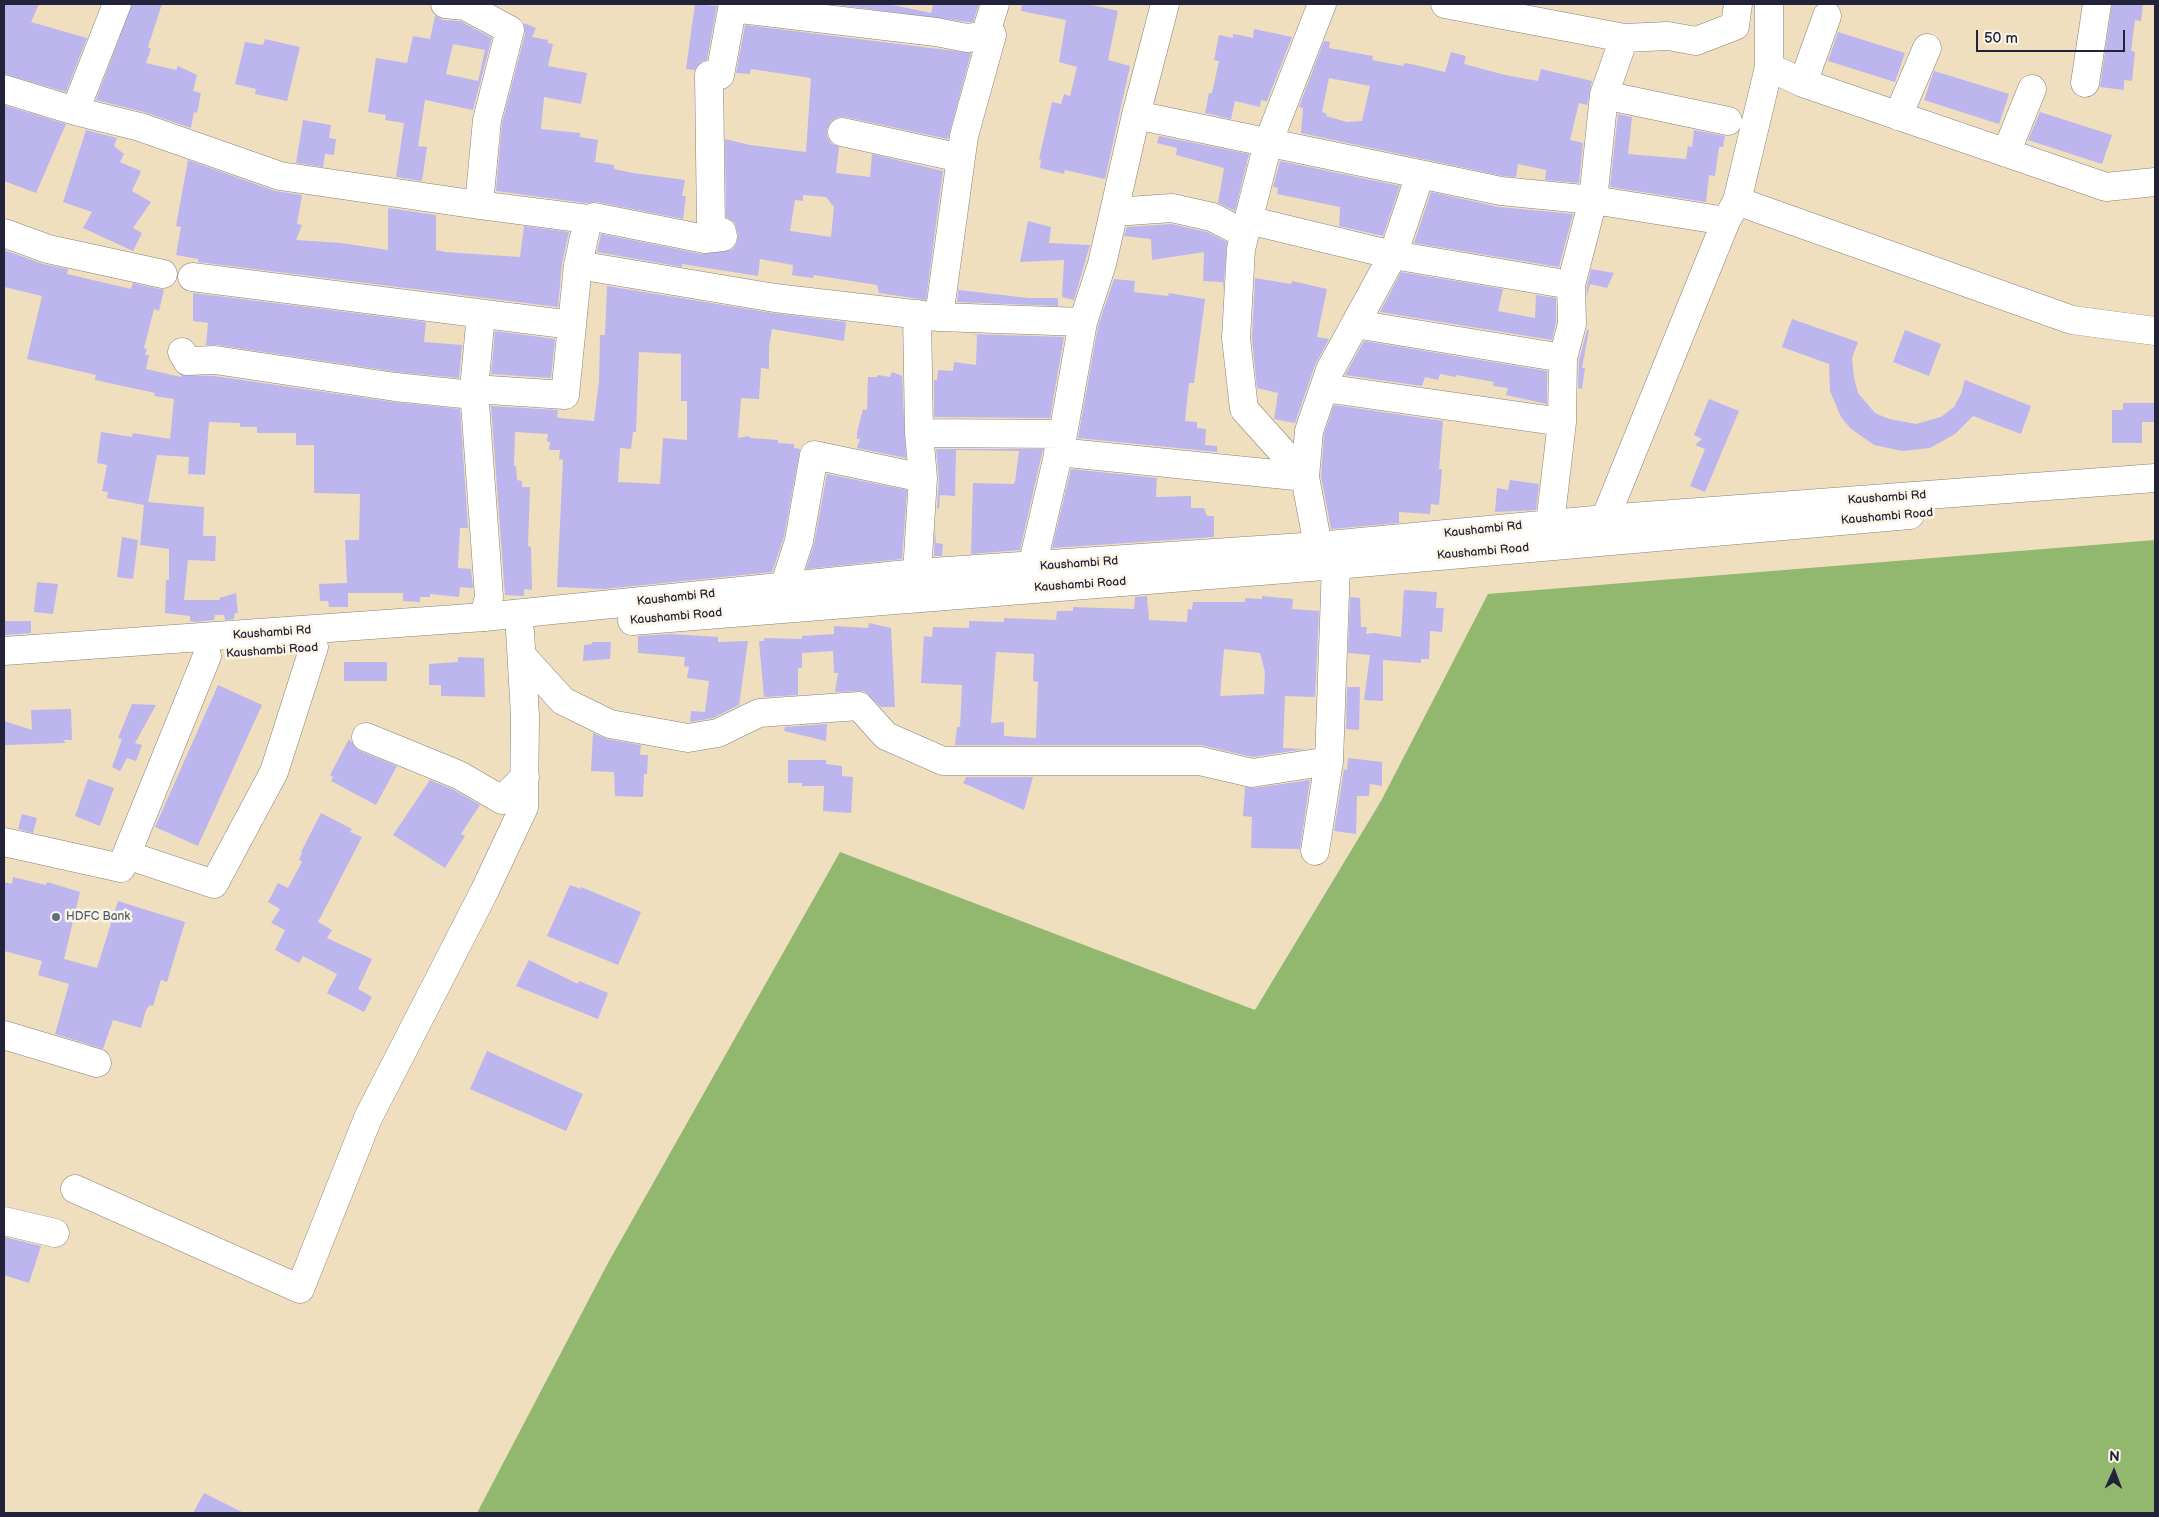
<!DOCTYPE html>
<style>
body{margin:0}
#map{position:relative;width:2159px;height:1517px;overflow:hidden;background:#efdfbe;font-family:"Balsamiq Sans",sans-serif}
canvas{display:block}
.frame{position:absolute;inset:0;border:5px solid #22223b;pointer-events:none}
.north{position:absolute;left:2089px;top:1447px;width:50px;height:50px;-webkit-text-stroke:4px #fcf5e5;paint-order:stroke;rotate:2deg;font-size:14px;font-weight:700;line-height:20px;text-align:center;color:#22223b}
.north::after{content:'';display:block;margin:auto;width:18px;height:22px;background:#22223b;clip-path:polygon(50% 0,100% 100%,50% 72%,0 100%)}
.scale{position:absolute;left:1976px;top:30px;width:149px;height:22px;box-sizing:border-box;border:2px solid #22223b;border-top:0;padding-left:6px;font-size:15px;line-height:18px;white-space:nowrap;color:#22223b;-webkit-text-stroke:4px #fcf5e5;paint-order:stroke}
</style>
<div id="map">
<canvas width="2159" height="1517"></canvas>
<div class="frame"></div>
<div class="north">N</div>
<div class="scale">50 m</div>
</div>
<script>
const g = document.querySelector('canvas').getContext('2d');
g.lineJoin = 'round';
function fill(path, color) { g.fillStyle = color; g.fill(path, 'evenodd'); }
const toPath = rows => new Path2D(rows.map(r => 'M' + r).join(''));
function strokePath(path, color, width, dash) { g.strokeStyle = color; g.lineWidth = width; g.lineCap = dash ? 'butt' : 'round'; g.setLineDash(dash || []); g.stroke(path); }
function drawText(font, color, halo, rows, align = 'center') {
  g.font = font + ' "Balsamiq Sans",sans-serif'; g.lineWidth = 5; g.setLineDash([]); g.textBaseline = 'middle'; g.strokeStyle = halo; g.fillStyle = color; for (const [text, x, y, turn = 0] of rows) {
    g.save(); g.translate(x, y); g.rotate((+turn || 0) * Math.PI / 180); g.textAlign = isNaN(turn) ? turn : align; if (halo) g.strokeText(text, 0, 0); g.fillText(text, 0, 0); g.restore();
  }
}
fill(toPath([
 [2155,540,2155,1513,477,1513,608,1263,840,852,1255,1010,1381,801,1488,594]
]), '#91b86e');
fill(toPath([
 [4,4,39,4,31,22,87,38,66,92,4,74],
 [132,4,162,4,148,47,151,49,146,63,176,70,178,66,197,75,193,91,201,93,197,113,194,112,191,128,144,112,96,100],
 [695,4,717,6,707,60,701,62,695,70,686,69],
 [830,4,888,4,931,13,933,4,979,4,973,22,968,22],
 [1022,4,1088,4,1118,11,1108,60,1130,66,1105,179,1065,170,1064,174,1040,168,1041,160,1039,159,1052,102,1061,104,1064,94,1070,96,1077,67,1059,62,1066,20,1021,11],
 [2112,4,2143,4,2141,21,2135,20,2131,51,2135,52,2132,81,2124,80,2124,90,2100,87],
 [435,16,443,20,460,21,492,38,473,110,425,100,418,146,427,147,422,181,396,177,404,123,385,120,386,115,368,112,376,58,407,63,413,36,430,39],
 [453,44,485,50,478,81,446,74],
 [524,23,536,28,532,37,548,40,548,43,553,44,548,66,587,73,581,104,544,97,541,129,580,133,580,137,598,140,595,162,614,165,614,169,633,173,685,180,682,196,686,196,683,219,597,202,586,203,496,191,502,123,525,34],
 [745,25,971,53,948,139,845,117,838,117,831,121,827,129,827,136,831,143,839,147,836,173,870,177,872,154,943,171,926,300,879,293,877,285,814,275,813,278,792,275,793,265,760,259,758,276,682,264,682,267,597,252,601,234,702,254,732,250,737,243,738,234,734,222,726,217,725,139,750,145,806,152,811,78,751,69,750,74,736,73],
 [803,195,826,197,834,207,831,237,790,231,795,200,803,201],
 [1254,29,1292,37,1267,101,1261,100,1260,107,1235,101,1231,119,1205,113,1209,93,1212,93,1219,61,1214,60,1219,35,1233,38,1233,34,1240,35,1253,38],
 [1838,32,1905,53,1895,82,1828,61],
 [265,39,300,47,287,101,255,94,256,89,235,84,245,42,263,45],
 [1324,41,1330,42,1329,48,1373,56,1372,60,1403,66,1404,63,1411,64,1445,72,1451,52,1466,56,1464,64,1505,75,1538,81,1541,69,1592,81,1587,105,1579,103,1570,140,1583,143,1579,183,1545,180,1546,170,1518,164,1516,177,1503,176,1301,133,1303,108,1299,107],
 [1329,78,1370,86,1362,121,1347,122,1326,116,1327,114,1322,112],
 [1934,71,2009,94,1999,124,1924,100],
 [4,105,66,124,36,193,4,181],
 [2040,112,2112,135,2102,164,2028,140],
 [1618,114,1632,117,1628,154,1686,159,1688,146,1692,147,1694,130,1725,136,1723,147,1719,147,1715,176,1709,175,1706,202,1610,187],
 [303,120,331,125,329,138,336,139,334,155,325,154,323,167,296,163],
 [86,130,117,138,114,146,124,154,120,162,141,171,132,191,151,202,133,228,142,233,133,251,83,228,92,212,63,202],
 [1159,136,1249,154,1235,211,1218,203,1224,168,1176,155,1177,148,1157,143],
 [188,160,275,191,302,195,297,224,302,225,296,240,341,243,388,250,388,208,436,215,436,250,445,252,520,257,524,226,569,232,562,263,558,307,198,262,198,259,176,255,181,227,176,226],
 [1280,161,1400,186,1383,236,1339,226,1340,207,1277,194,1278,188,1273,187],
 [1431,192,1499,207,1573,214,1559,267,1414,243],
 [1028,221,1051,227,1049,243,1090,245,1074,300,1062,297,1064,260,1020,262],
 [1171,224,1207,232,1227,242,1223,293,1223,282,1203,281,1204,252,1152,260,1151,239,1124,236,1127,227],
 [4,250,43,264,68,269,67,274,80,277,131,289,133,283,164,290,159,311,154,309,144,348,147,349,145,355,149,355,146,369,181,377,181,375,214,376,393,402,460,409,468,528,460,528,458,568,471,569,473,588,460,587,459,597,430,594,430,597,420,597,420,602,403,601,403,593,348,593,348,607,329,607,328,601,320,601,319,584,347,583,345,540,359,540,360,494,314,493,314,445,296,445,296,433,257,433,257,427,240,427,240,423,209,422,205,475,188,474,189,457,157,455,148,502,204,507,203,536,216,536,215,561,188,560,184,600,220,600,219,598,236,593,238,613,235,613,234,619,225,620,224,615,215,615,214,620,195,622,190,621,190,616,165,613,166,580,169,580,169,549,140,545,144,505,107,498,108,492,102,491,107,465,97,463,101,432,132,437,133,433,170,439,174,399,154,396,155,393,95,380,96,375,27,359,42,296,4,287],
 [1591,269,1614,273,1607,288,1590,284,1587,297,1587,287],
 [1401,272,1503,289,1498,311,1535,318,1536,295,1556,298,1556,322,1552,340,1380,312],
 [1255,278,1291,284,1292,281,1327,289,1317,337,1329,339,1315,365,1295,423,1274,419,1278,393,1257,388,1252,338],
 [1114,279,1135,281,1134,292,1168,296,1169,293,1205,299,1194,383,1189,383,1185,421,1197,422,1197,428,1206,429,1205,445,1217,446,1217,452,1078,438,1098,326],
 [607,286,772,313,846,322,844,341,772,329,769,347,769,369,761,368,759,399,741,398,738,438,749,436,750,438,778,440,778,443,794,444,794,448,800,449,784,537,772,572,604,589,557,587,563,460,559,459,560,450,549,450,550,442,547,442,548,434,515,432,514,466,516,466,517,480,522,481,522,487,530,487,528,546,531,547,532,590,524,589,524,596,505,595,491,406,558,410,557,417,560,418,594,421,599,381,600,335,605,335],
 [639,352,681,354,681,401,687,401,687,440,663,438,660,484,618,482,620,448,631,449,633,432,636,432],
 [959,286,959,290,1028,298,1058,298,1058,306,957,302],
 [193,293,426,322,424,342,462,345,459,378,397,372,217,345,206,345,208,323,193,321],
 [1792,319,1858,342,1852,358,1854,378,1858,393,1875,413,1889,419,1916,424,1941,417,1954,407,1961,394,1965,380,2031,406,2021,434,1973,416,1955,434,1930,448,1902,451,1874,445,1850,428,1841,417,1830,391,1829,364,1782,347],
 [1587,330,1589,330,1582,368,1585,368,1582,389,1578,388,1579,360],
 [1905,330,1941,344,1929,376,1893,362],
 [495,331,555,339,551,378,491,374],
 [970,334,1064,337,1050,418,934,417,934,380,937,380,938,370,953,371,954,362,976,365,977,335],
 [1364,341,1547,371,1547,404,1506,395,1508,388,1493,386,1494,382,1456,375,1456,377,1440,374,1438,380,1425,377,1422,386,1345,375],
 [892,372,902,376,906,458,857,448,860,439,857,439,857,433,863,409,867,410,868,377,877,377,878,375,890,377],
 [1709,399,1739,411,1705,492,1690,486,1705,449,1695,445,1702,439,1694,435],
 [2123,403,2155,403,2155,422,2142,422,2142,443,2112,443,2112,410,2123,410],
 [1334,405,1443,421,1439,469,1442,469,1439,505,1431,504,1430,514,1399,512,1399,523,1331,529,1321,476,1324,434],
 [936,449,1043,449,1020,550,971,554,973,483,1013,484,1015,482,1019,451,956,450,955,496,940,495,939,509,937,508,939,479],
 [1071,469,1157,478,1156,497,1191,496,1191,508,1204,508,1207,516,1214,516,1214,537,1052,548],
 [827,474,907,490,902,559,806,569,814,544],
 [1510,480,1539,484,1536,510,1495,512,1497,488,1508,490],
 [935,528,936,543,943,544,942,556,934,556],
 [122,537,138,540,133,579,117,577],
 [37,582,58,584,53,614,34,612],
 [1404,590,1437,592,1436,608,1444,608,1442,632,1430,631,1429,659,1421,659,1421,663,1383,660,1383,701,1364,700,1370,655,1348,653,1350,597,1360,598,1361,627,1367,627,1366,634,1374,633,1401,637],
 [1147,596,1149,620,1187,622,1188,609,1192,610,1193,602,1245,602,1245,598,1262,599,1262,596,1293,599,1292,609,1319,611,1315,697,1285,696,1283,748,1305,749,1253,757,1200,745,955,745,957,727,960,727,962,685,921,683,924,636,932,637,933,627,969,628,969,621,1004,622,1004,618,1056,620,1057,611,1073,611,1073,607,1134,609,1135,597],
 [1224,649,1260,653,1265,672,1264,694,1220,696],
 [996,652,1034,654,1033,681,1038,682,1036,738,1004,736,1004,722,991,723],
 [5,621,31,621,31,633,5,635],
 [869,623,891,628,895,707,881,707,864,691,835,692,838,673,834,673,833,651,802,653,802,668,798,668,798,695,764,697,759,641,764,641,764,638,802,639,802,636,834,634,834,626,868,628],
 [671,634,718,637,718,642,748,641,739,705,713,718,690,722,691,711,705,712,709,681,687,678,689,667,684,666,685,657,638,653,638,636],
 [592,642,611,642,610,659,583,661,584,645,592,644],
 [458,657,484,658,485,697,441,696,441,685,429,685,429,664,458,662],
 [344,662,387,662,387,681,344,681],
 [218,685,262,705,198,846,155,827],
 [1347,687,1360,687,1359,730,1346,729],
 [132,704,156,705,135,743,142,745,136,761,127,758,120,771,112,767,122,739,118,738],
 [71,709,72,740,63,740,66,743,4,745,4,721,32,730,31,710],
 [827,724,826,741,784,731,785,727],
 [593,733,607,739,641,745,640,755,648,755,647,774,644,774,643,797,615,796,614,772,591,771],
 [349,739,360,751,397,766,376,805,331,781,333,777,330,775],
 [1348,758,1382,762,1382,786,1370,784,1369,796,1357,796,1356,834,1334,831,1344,769,1347,770],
 [788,760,826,760,826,764,842,766,842,776,853,777,851,813,823,811,824,786,802,786,802,783,788,783],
 [966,777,1033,777,1024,810,963,783],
 [88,779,114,788,100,826,75,816],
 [430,780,452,789,480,805,461,834,465,836,445,868,393,835],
 [1310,780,1300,849,1251,848,1252,817,1243,816,1245,787,1254,788],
 [321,813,352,829,350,832,362,837,318,922,332,930,327,938,372,959,358,989,372,997,364,1012,327,993,337,974,303,956,299,963,275,950,285,930,271,923,280,909,268,902,278,883,288,888,302,862,299,860,302,853,301,852],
 [22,814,37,818,33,833,18,829],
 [13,877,46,885,47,882,80,892,64,959,97,968,118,901,185,922,167,982,161,980,153,1006,150,1005,146,1010,141,1028,113,1020,103,1049,55,1034,69,984,38,975,42,961,4,951,4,882,12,884],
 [570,885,580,889,581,887,641,912,618,965,547,936],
 [529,960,578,984,579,981,608,993,598,1019,516,986],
 [487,1051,583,1094,566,1131,470,1089],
 [4,1237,41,1246,29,1283,4,1275],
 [204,1493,244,1513,193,1513]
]), '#bdb5ee');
const minor = toPath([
 [445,4,465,6,510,30,487,120,479,205],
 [1445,4,1624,38,1668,36,1696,41,1735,26,1738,4],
 [732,8,936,32,967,38,992,35],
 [1769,67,1803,83,2106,187,2155,182],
 [1803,83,1827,16],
 [2085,83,2097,4],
 [4,89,75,111,140,127,280,176,479,205,588,219,594,217,705,239,723,237,722,232,711,228,709,75,720,75,733,4],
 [1604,95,1728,121],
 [75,111,117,4],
 [1136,115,1501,191,1593,200,1726,221],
 [1898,116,1927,48],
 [842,132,961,158],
 [2006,153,2032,89],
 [1737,201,2072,320,2155,331],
 [1114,212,1172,208,1212,217,1245,234],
 [1248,220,1393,255,1571,285],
 [4,233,48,249,163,274],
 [578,265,775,298,939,317,1083,322,1102,264,1136,115,1165,4],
 [192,277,572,325],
 [481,314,474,389,489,597,484,617],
 [939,317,964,136,992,35,988,26,995,4],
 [1355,324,1563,358],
 [182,352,187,361,215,360,395,387,473,395,474,389,565,395,578,265,588,219],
 [1324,388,1562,422],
 [919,433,1063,434],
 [1058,452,1305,477],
 [1305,477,1244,409,1236,338,1241,249,1268,143,1322,4],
 [1605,519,1726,221,1737,201,1769,67,1769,4],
 [1550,524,1562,422,1563,358,1572,324,1571,285,1593,200,1604,95,1624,38],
 [1318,546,1305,477,1309,431,1330,370,1393,255,1420,175],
 [1032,567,1063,434,1083,322],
 [917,573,923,478,919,433,917,314],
 [784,587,799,541,814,455,923,478],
 [523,657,563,701,610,724,688,738,718,733,759,713,859,706,886,736,943,761,1200,761,1252,773,1329,761],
 [366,737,459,775,502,800,525,777],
 [4,842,121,868,207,656],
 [1315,851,1329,761,1336,565],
 [127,855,214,884,274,772,314,647],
 [4,1035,97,1063],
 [75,1189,300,1289,368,1118,485,890,524,807,525,716,520,631],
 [4,1221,55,1233]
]);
const major = toPath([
 [632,621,1336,565,1910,515],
 [4,651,484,617,917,573,1318,546,1605,519,2155,478]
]);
strokePath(minor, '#88807c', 29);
strokePath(major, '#88807c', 29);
strokePath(minor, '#fff', 28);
strokePath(major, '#fff', 28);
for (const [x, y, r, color] of [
 [56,917,5,"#5c6f8a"]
]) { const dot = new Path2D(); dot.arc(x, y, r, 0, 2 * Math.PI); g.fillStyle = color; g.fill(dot); strokePath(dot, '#fcf5e5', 2); }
drawText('12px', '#22223b', '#fcf5e5', [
 ["Kaushambi Rd",1887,498,-4],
 ["Kaushambi Road",1887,517,-5],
 ["Kaushambi Rd",1483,530,-6],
 ["Kaushambi Road",1483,552,-5],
 ["Kaushambi Rd",1079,564,-4],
 ["Kaushambi Road",1080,585,-4],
 ["Kaushambi Rd",676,598,-6],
 ["Kaushambi Road",676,617,-5],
 ["Kaushambi Rd",272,633,-4],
 ["Kaushambi Road",272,651,-4]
]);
drawText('12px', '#4e5e75', '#fcf5e5', [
 ["HDFC Bank",66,917]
], 'left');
</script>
